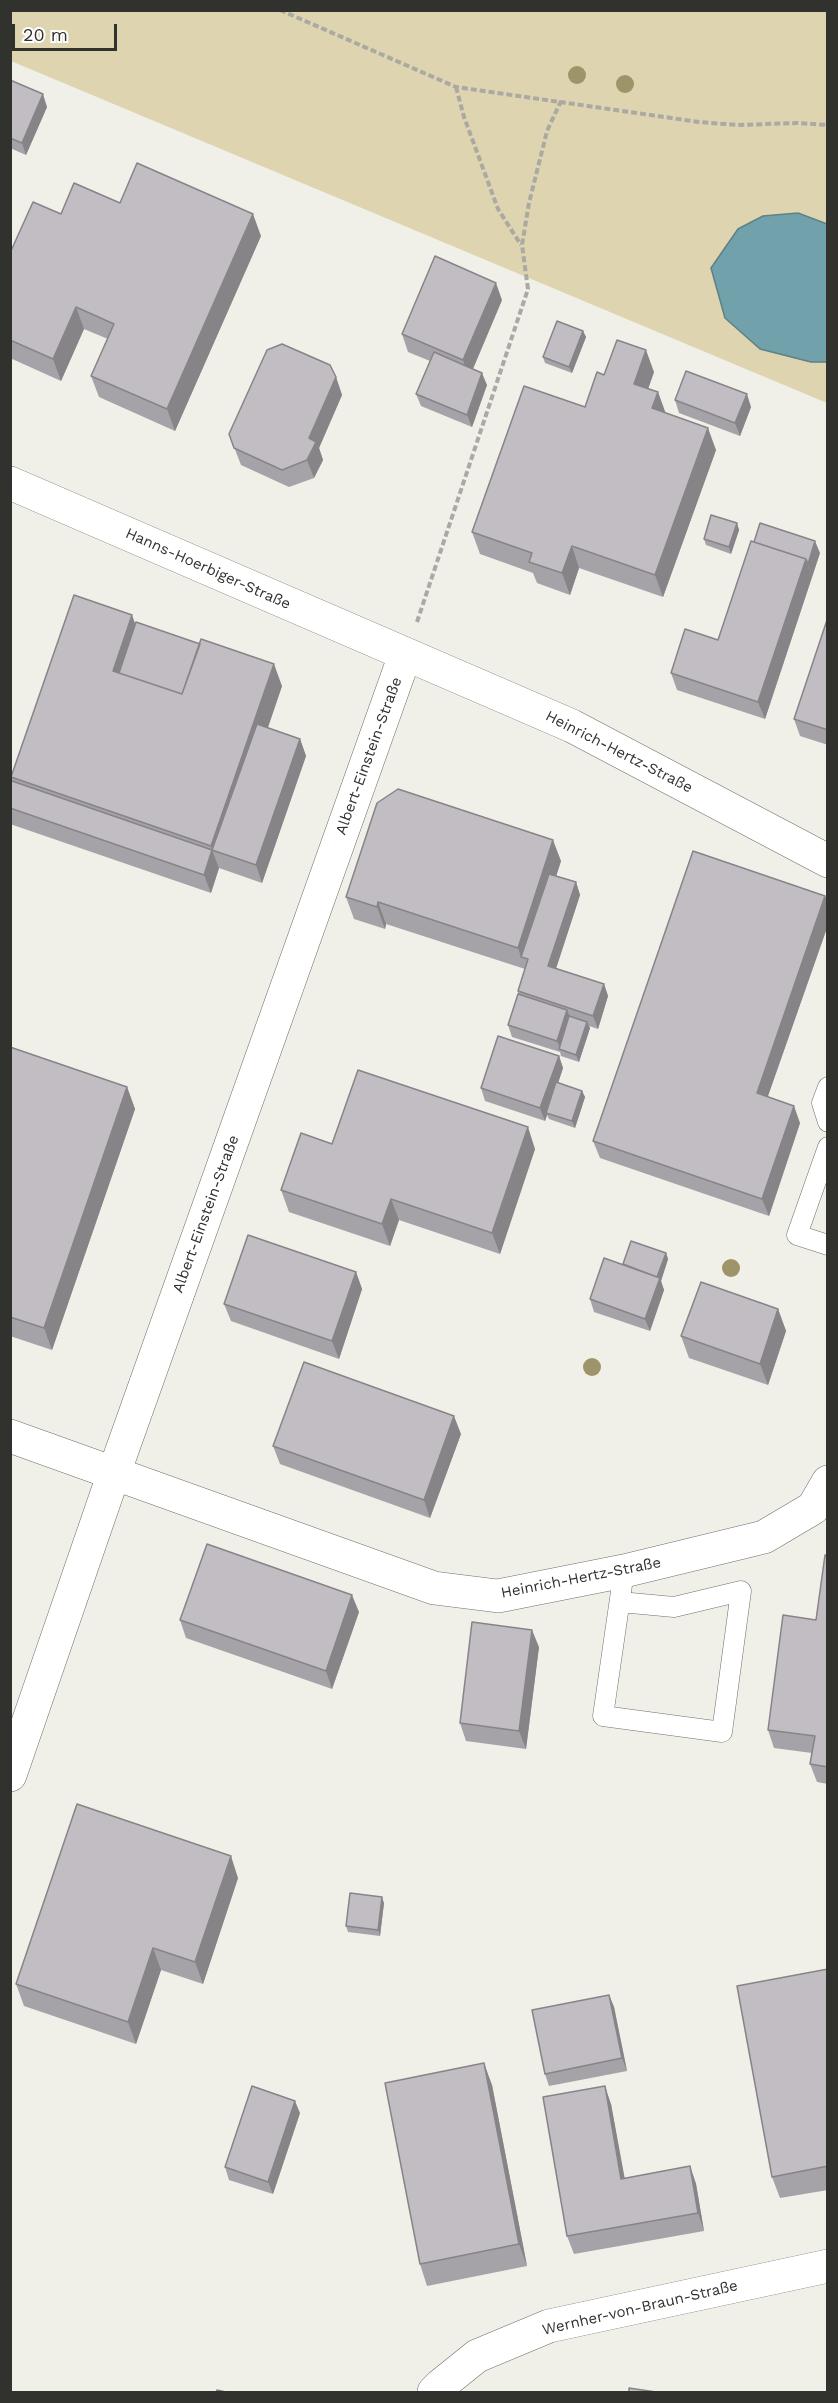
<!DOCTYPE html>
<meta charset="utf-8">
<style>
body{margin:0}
#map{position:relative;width:838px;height:2403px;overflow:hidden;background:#f0efe8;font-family:"Work Sans",sans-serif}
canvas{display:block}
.frame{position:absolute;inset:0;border:12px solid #31312e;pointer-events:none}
.scale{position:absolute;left:12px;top:24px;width:105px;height:27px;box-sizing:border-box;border:3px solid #31312e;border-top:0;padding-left:8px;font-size:18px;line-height:21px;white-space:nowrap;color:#31312e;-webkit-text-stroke:4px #fff;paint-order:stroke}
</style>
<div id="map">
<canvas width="838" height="2403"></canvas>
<div class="frame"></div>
<div class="scale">20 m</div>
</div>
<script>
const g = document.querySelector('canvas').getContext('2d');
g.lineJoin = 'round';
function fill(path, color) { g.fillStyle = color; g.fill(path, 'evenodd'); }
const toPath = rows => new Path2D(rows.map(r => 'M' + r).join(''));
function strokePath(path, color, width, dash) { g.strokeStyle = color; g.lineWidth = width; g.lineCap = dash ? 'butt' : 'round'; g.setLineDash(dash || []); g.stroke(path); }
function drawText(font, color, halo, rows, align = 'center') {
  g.font = font + ' "Work Sans",sans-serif'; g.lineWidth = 4.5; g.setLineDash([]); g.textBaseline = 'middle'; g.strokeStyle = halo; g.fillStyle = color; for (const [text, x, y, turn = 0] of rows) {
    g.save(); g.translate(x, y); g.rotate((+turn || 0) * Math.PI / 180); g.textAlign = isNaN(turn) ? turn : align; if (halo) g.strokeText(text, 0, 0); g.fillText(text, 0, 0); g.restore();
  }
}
fill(toPath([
 [10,11,827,11,827,403,11,61]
]), '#ded4af');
const water = toPath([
 [798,213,827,224,827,362,811,362,760,349,725,318,711,268,738,229,763,216,798,213]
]);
fill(water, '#71a2ab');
strokePath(water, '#5e8086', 1.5);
const lane = toPath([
 [828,1087,822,1103,828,1122],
 [828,1147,797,1235,828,1245],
 [620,1602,674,1607,741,1591,722,1732,603,1716,624,1571]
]);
const street = toPath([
 [10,483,572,726,828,861],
 [10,1436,434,1588,498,1596,624,1571,764,1537,813,1508,828,1482],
 [10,1775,114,1473,405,655],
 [434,2392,441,2385,477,2356,549,2326,828,2266]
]);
strokePath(lane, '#716f69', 21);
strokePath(street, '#716f69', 34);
strokePath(toPath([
 [280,10,456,87,699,122,738,125,797,123,828,125],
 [456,87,464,117,498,209,521,245],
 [417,622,528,289,522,245,529,203,547,131,561,101]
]), '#aaa9a3', 4, [6, 3]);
strokePath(lane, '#fff', 20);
strokePath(street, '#fff', 33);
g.fillStyle = '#9e946a';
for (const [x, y] of [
 [577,75],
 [625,84],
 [731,1268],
 [592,1367]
]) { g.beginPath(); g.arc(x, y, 9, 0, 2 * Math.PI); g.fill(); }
fill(toPath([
 [10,80,47,107,26,155,10,148],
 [120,203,261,236,175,431,99,397,91,376,108,339,84,329,61,381,10,358,10,253,61,214],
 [502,300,473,369,487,385,472,427,421,406,416,394,430,361,408,352,402,334],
 [583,331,586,337,572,373,545,363,543,357],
 [654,372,648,389,658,392,665,413,716,450,663,597,579,568,570,595,537,583,533,573,480,554,472,532,585,407,604,375],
 [336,377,342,395,319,448,323,460,314,478,289,487,241,465,229,434],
 [675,400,751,407,740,436,679,413],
 [737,523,739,530,731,554,706,545,704,539],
 [820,553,765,719,677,690,671,673,718,640],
 [828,617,828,745,800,736,794,719],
 [135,625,282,686,268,728,300,739,306,756,262,883,219,868,211,893,10,824,10,786,12,781,11,777],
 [561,861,556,876,576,882,580,895,556,968,604,984,608,996,598,1029,589,1026,590,1028,579,1062,561,1056,560,1052,512,1037,508,1025,518,994,518,991,525,969,386,924,385,929,354,919,346,897],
 [825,896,828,903,828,925,768,1096,800,1123,769,1216,600,1158,593,1141],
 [10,1047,127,1087,135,1109,52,1350,10,1336],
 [559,1056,563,1068,558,1083,582,1091,585,1097,575,1128,549,1119,547,1115,545,1121,485,1101,481,1088],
 [332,1144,535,1149,500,1254,399,1220,390,1246,289,1212,281,1190],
 [666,1253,668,1259,661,1281,664,1290,650,1331,594,1312,590,1299,623,1264],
 [356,1272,362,1289,339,1359,231,1321,224,1304],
 [778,1309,786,1331,768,1385,689,1358,681,1336],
 [461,1434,430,1518,280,1464,273,1446],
 [828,1556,828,1784,817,1782,810,1764,812,1753,774,1748,768,1730,816,1620],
 [359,1612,332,1689,186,1638,180,1620],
 [539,1647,526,1749,466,1741,460,1723],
 [238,1878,203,1984,161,1970,136,2044,24,2006,16,1984],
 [384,1903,380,1936,348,1932,346,1926],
 [828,1969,828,2190,780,2198,772,2177],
 [609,1995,614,2007,627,2071,549,2086,545,2074],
 [492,2085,527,2266,427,2286,420,2264],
 [611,2104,624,2178,690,2166,696,2184,704,2231,574,2254,567,2236],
 [300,2113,273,2194,229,2180,225,2167]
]), '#a6a3a8');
fill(toPath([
 [43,94,47,107,26,155,22,143],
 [253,214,261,236,175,431,167,409],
 [496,283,502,300,469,378,463,360],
 [76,307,84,329,61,381,53,359],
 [583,331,586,337,572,373,569,367],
 [646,350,654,372,642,406,634,384],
 [482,373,487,385,472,427,467,415],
 [336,377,342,395,319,448,323,460,314,478,307,460,309,438],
 [658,392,666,414,652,408],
 [747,394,751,407,740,436,735,423],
 [708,428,716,450,663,597,655,575],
 [737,523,739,530,731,554,729,547],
 [815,541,820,553,812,577,808,564],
 [572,546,579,568,570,595,562,573],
 [806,559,812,577,765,719,758,702],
 [132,615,140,637,124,683,113,671],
 [274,664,282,686,224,854,212,850,211,846],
 [300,739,306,756,262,883,256,865],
 [553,840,561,861,529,961,528,959,521,957,518,948],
 [212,850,219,868,211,893,204,875],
 [576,882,580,895,553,978,548,966],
 [825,896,828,903,828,925,763,1110,757,1093],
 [378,902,386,924,385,929,377,907],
 [604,984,608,996,598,1029,593,1016],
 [567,1010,572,1022,561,1050,557,1041],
 [587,1022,590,1028,579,1062,576,1055],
 [559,1056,563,1068,548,1113,546,1113,547,1115,545,1121,540,1108],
 [127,1087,135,1109,52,1350,44,1328],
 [582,1091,585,1097,575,1128,572,1121],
 [794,1106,800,1123,769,1216,762,1199],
 [528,1127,535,1149,500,1254,492,1233],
 [391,1199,399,1220,390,1246,382,1224],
 [666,1253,668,1259,661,1281,664,1290,650,1331,645,1319,656,1282],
 [356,1272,362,1289,339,1359,332,1341],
 [778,1309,786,1331,768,1385,760,1364],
 [454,1416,461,1434,430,1518,424,1500],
 [352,1595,359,1612,332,1689,326,1671],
 [532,1630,539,1647,526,1749,519,1731],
 [231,1856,238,1878,203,1984,195,1962],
 [382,1897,384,1903,380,1936,378,1930],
 [153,1948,161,1970,136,2044,128,2022],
 [609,1995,614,2007,627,2071,622,2058],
 [484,2063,492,2085,527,2266,519,2244],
 [605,2086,611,2104,628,2196,621,2179],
 [295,2101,300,2113,273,2194,268,2182],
 [690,2166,696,2184,704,2231,698,2213]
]), '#878488');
const building = toPath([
 [10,80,43,94,22,143,10,138,10,80],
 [137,163,253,214,167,409,91,376,114,324,76,307,53,359,10,340,10,253,33,202,61,214,74,183,120,203,137,163],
 [435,256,496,283,463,360,402,334,435,256],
 [557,321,583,331,569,367,543,357,557,321],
 [617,340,646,350,634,384,658,392,652,408,708,428,655,575,572,546,562,573,529,562,532,553,472,532,524,386,585,407,597,372,604,375,617,340],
 [282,344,330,365,336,377,309,438,316,442,307,460,282,470,234,448,229,434,267,350,282,344],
 [434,352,482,373,467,415,416,394,434,352],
 [686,371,747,394,735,423,675,400,686,371],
 [711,515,737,523,729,547,704,539,711,515],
 [760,523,815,541,808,564,806,559,754,542,760,523],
 [751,541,806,559,758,702,671,673,685,629,718,640,751,541],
 [74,595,132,615,113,671,182,694,201,639,274,664,211,846,11,777,74,595],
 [828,617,828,730,794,719,828,617],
 [136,622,200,644,182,694,119,673,136,622],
 [257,724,300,739,256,865,212,850,257,724],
 [12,781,212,850,204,875,10,808,10,786,12,781],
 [398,789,553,840,518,948,378,902,377,907,346,897,377,803,398,789],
 [693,851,825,896,757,1093,794,1106,762,1199,593,1141,693,851],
 [549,874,576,882,548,966,604,984,593,1016,518,991,528,959,521,957,549,874],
 [518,994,567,1010,557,1041,508,1025,518,994],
 [569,1016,587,1022,576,1055,559,1049,569,1016],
 [498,1036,559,1056,540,1108,481,1088,498,1036],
 [10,1047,127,1087,44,1328,10,1317,10,1047],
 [358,1070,528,1127,492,1233,391,1199,382,1224,281,1190,301,1133,332,1144,358,1070],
 [556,1082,582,1091,572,1121,546,1113,556,1082],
 [248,1235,356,1272,332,1341,224,1304,248,1235],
 [631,1241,666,1253,657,1277,623,1264,631,1241],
 [604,1258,660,1278,645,1319,590,1299,604,1258],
 [701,1282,778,1309,760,1364,681,1336,701,1282],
 [304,1362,454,1416,424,1500,273,1446,304,1362],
 [207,1544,352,1595,326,1671,180,1620,207,1544],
 [825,1555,828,1556,828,1767,810,1764,815,1736,768,1730,783,1615,816,1620,825,1555],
 [472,1622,532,1630,519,1731,460,1723,472,1622],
 [77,1804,231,1856,195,1962,153,1948,128,2022,16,1984,77,1804],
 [350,1893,382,1897,378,1930,346,1926,350,1893],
 [828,1969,828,2166,772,2177,737,1986,828,1969],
 [609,1995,622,2058,545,2074,532,2010,609,1995],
 [484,2063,519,2244,420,2264,385,2083,484,2063],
 [252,2086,295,2101,268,2182,225,2167,252,2086],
 [605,2086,621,2179,690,2166,698,2213,567,2236,543,2097,605,2086],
 [629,2388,656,2392,629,2392,629,2388],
 [217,2390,226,2392,216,2392,217,2390]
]);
fill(building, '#c1bdc3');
strokePath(building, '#878488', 1.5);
drawText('15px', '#31312e', '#fff', [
 ["Hanns-Hoerbiger-Straße",208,569,24],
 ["Heinrich-Hertz-Straße",619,752,27],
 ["Albert-Einstein-Straße",369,756,-70],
 ["Albert-Einstein-Straße",206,1214,-70],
 ["Heinrich-Hertz-Straße",581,1578,-11],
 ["Wernher-von-Braun-Straße",640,2308,-13]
]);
</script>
